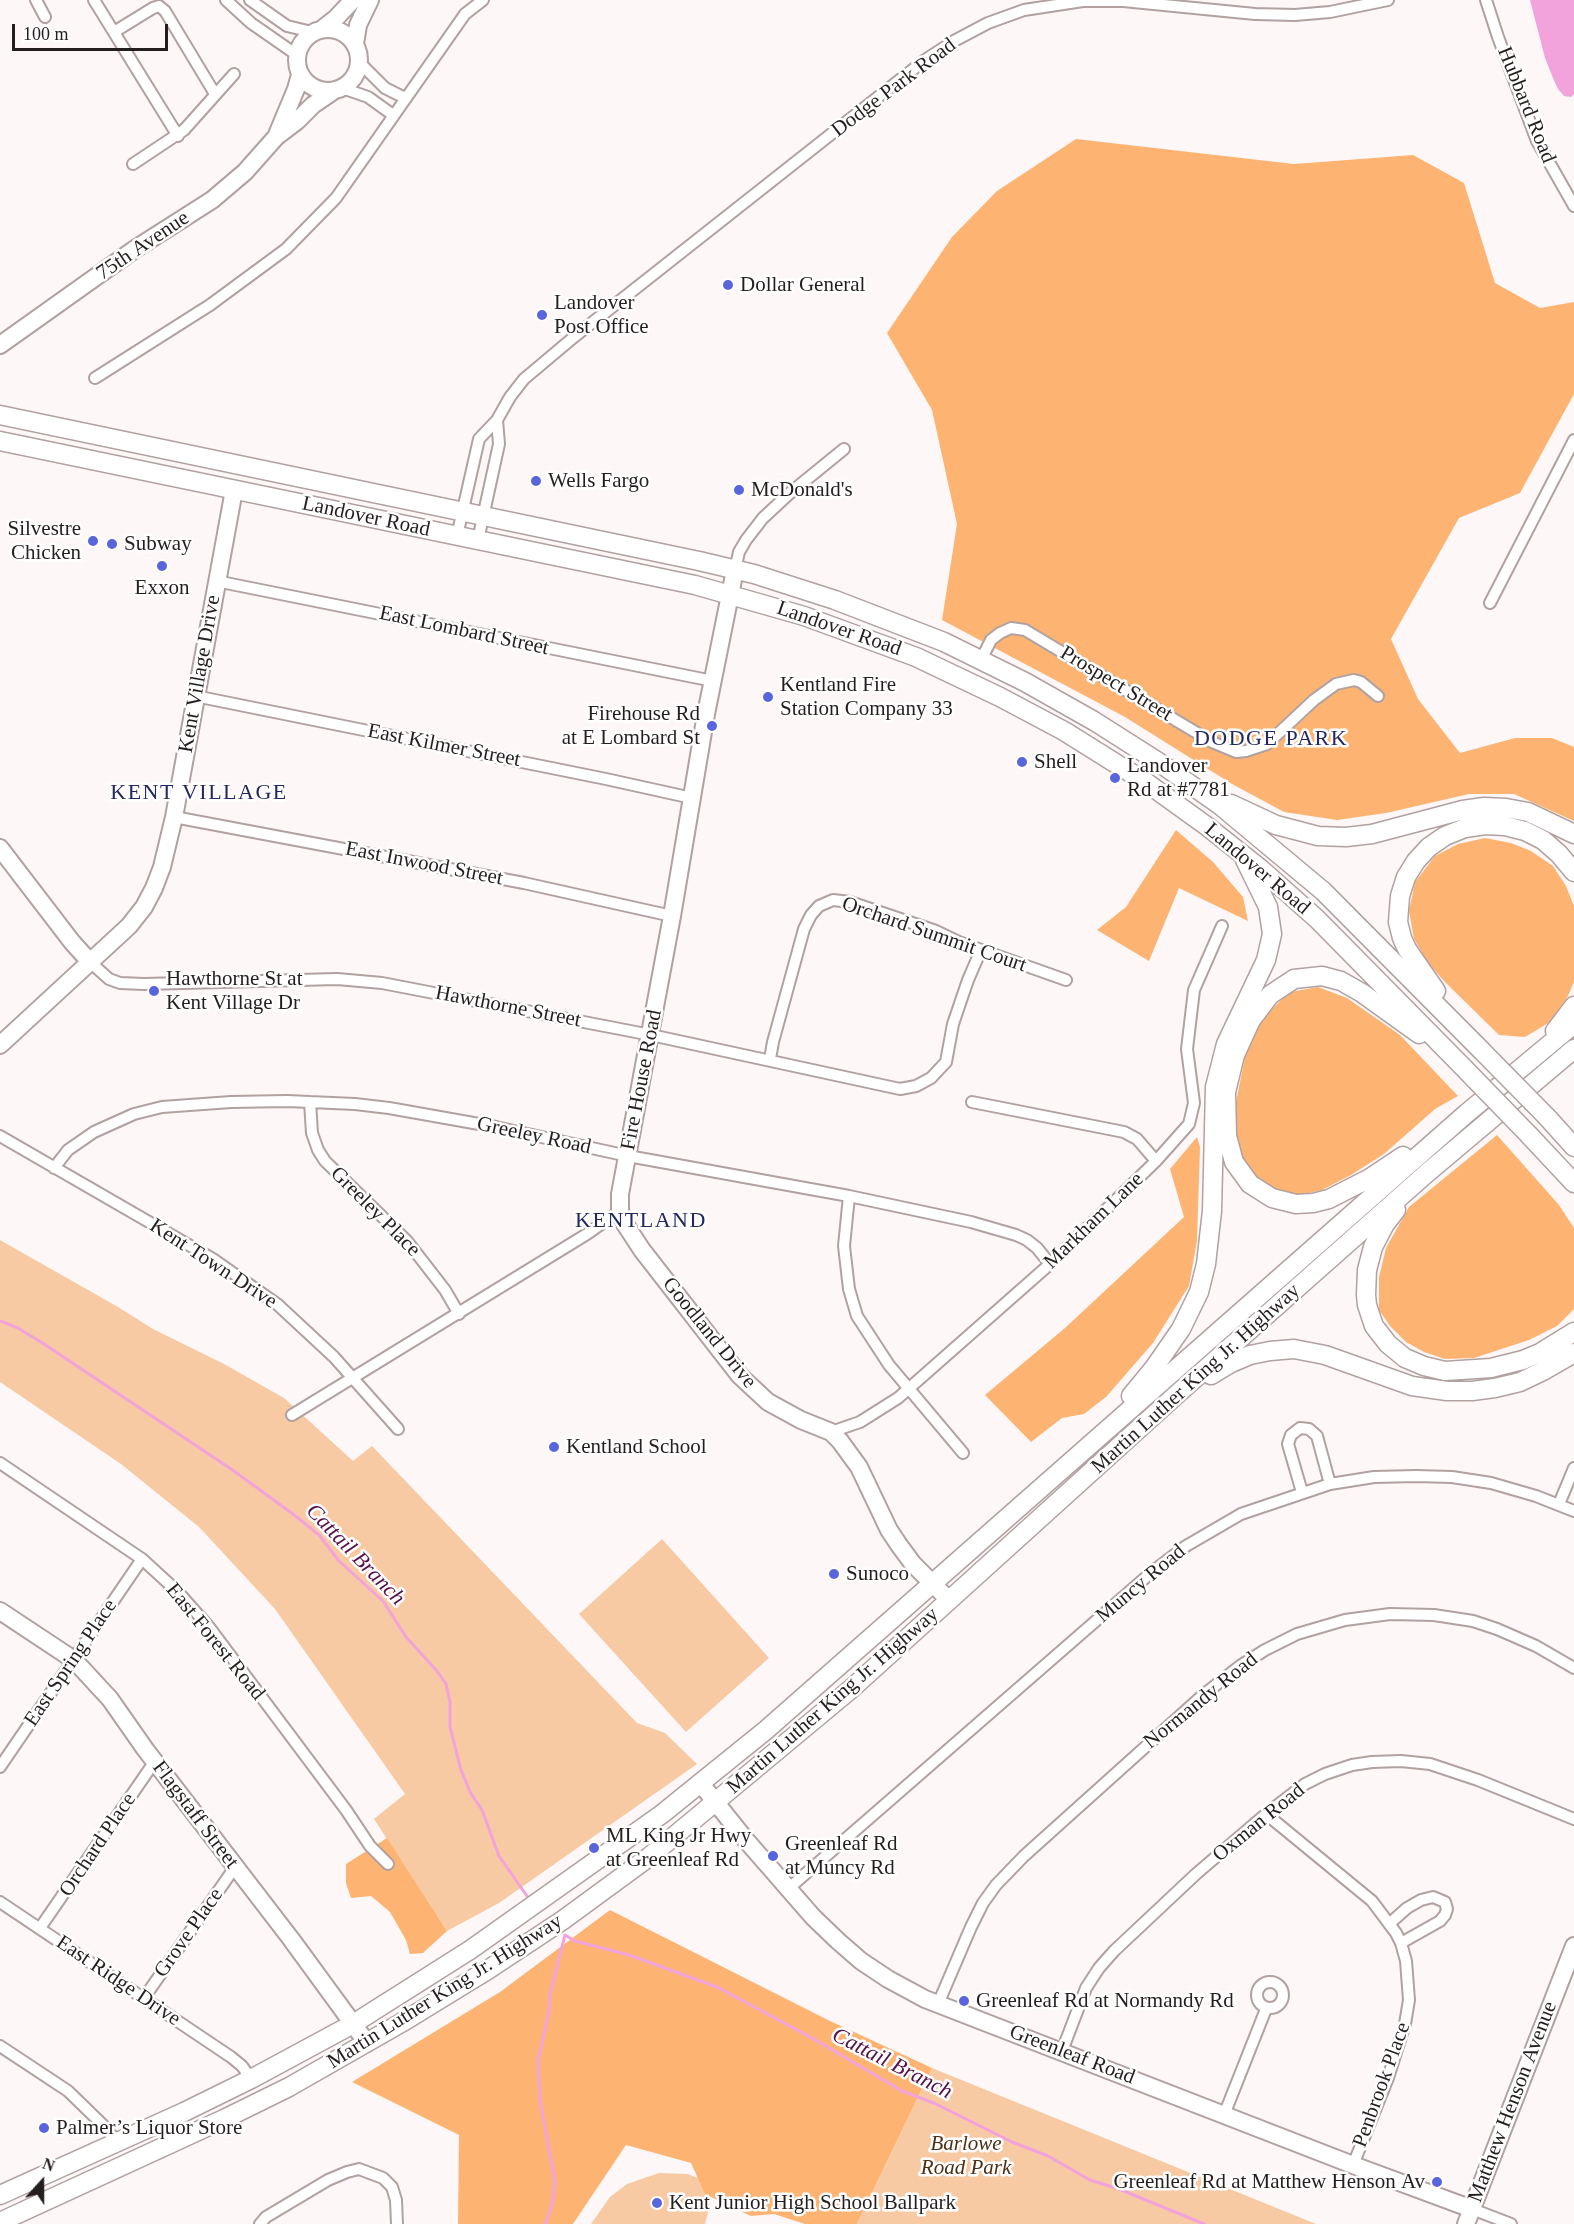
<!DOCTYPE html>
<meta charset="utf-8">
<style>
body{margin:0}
#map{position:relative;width:1574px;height:2224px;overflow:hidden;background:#fef7f7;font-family:"Times New Roman",serif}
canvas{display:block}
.north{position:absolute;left:12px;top:2152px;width:60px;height:60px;-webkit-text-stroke:4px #fff;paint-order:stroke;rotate:21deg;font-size:16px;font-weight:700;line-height:24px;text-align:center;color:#241e1e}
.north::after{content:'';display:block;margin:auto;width:21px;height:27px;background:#241e1e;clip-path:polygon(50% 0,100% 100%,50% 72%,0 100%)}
.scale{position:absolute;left:12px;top:24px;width:156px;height:27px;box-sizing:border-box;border:3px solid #241e1e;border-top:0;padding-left:8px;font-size:18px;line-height:21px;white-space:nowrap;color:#241e1e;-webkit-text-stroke:4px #fff;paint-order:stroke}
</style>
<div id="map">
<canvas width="1574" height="2224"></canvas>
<div class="north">N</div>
<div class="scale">100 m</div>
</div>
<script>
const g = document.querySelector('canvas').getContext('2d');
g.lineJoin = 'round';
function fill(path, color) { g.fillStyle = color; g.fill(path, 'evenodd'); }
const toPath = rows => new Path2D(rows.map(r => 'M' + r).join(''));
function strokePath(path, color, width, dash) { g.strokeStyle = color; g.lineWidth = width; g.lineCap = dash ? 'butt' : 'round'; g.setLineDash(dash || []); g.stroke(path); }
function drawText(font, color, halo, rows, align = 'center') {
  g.font = font + ' "Times New Roman",serif'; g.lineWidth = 5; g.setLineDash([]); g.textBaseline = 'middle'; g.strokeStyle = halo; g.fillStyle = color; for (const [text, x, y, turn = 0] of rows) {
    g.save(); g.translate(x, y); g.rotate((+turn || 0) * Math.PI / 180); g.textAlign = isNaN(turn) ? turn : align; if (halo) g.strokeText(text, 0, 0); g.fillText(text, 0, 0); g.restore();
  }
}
fill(toPath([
 [0,1240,118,1307,153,1329,224,1364,284,1398,353,1461,372,1446,637,1723,665,1733,697,1764,499,1903,447,1931,374,1819,405,1794,275,1609,199,1527,121,1464,0,1382],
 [662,1539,769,1658,686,1732,579,1614],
 [932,2068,1316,2224,857,2224],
 [659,2173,688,2174,715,2185,705,2224,591,2224,610,2197,627,2184]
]), '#f7caa4');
fill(toPath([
 [1076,139,1294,164,1413,155,1464,183,1495,283,1540,308,1574,302,1574,394,1520,493,1459,518,1391,639,1418,699,1460,753,1515,738,1552,738,1574,747,1574,821,1514,794,1469,794,1386,813,1337,820,1284,812,1232,784,1125,717,942,620,957,524,932,410,887,333,952,237,997,191],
 [1176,830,1213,862,1243,897,1248,921,1179,888,1149,961,1097,930,1126,907],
 [1485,838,1511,843,1531,851,1553,866,1566,886,1574,906,1574,982,1567,998,1550,1022,1525,1037,1499,1035,1446,983,1428,963,1414,939,1409,911,1415,882,1435,856,1458,844],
 [1318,987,1347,998,1400,1035,1458,1096,1435,1109,1384,1154,1351,1175,1322,1190,1296,1196,1273,1190,1255,1176,1244,1161,1236,1136,1234,1112,1247,1047,1265,1015,1290,992],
 [1497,1135,1559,1205,1574,1228,1574,1309,1557,1326,1529,1340,1474,1358,1445,1359,1424,1352,1406,1342,1390,1326,1379,1310,1379,1277,1386,1248,1409,1207],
 [1197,1137,1200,1147,1197,1241,1189,1286,1153,1343,1106,1397,1084,1414,1062,1418,1031,1442,985,1395,1065,1328,1184,1217,1170,1169],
 [387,1838,447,1931,423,1953,410,1954,406,1940,390,1912,371,1896,351,1898,346,1883,346,1864],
 [610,1910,828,2020,932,2068,857,2224,805,2224,774,2214,751,2216,705,2194,691,2163,626,2145,573,2224,458,2224,459,2135,352,2082,500,1992]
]), '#fdb473');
fill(toPath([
 [1530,0,1574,0,1574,94,1571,97,1564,96,1558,89,1553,78,1545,58]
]), '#f2a3dc');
strokePath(toPath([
 [0,1321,18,1328,44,1344,231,1469,293,1514,319,1535,339,1561,383,1601,406,1637,437,1671,446,1684,450,1702,450,1727,461,1770,470,1792,482,1810,499,1856,527,1896],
 [545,2224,552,2206,555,2181,540,2101,538,2060,549,2012,550,1994,565,1935,575,1941,629,1955,717,1987,812,2038,902,2091,936,2104,1012,2142,1048,2156,1090,2180,1119,2189,1204,2224]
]), '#f2a3dc', 3);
const street = toPath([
 [36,0,45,17],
 [94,0,178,136],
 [226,0,251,23,297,55],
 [250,0,287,26,312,32],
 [1486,0,1498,37,1537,141,1574,206],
 [114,32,153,8,159,6,165,11,215,94],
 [359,62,385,88,405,98],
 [342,88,368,97,393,115],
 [133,164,184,130,234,74],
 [95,378,210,305,286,249,336,198,465,14,483,0],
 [457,536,479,439,497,420,510,397,524,379,574,337,925,60,954,41,988,23,1024,10,1083,1,1123,1,1255,14,1295,15,1330,12,1388,0],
 [478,540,499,444,497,420],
 [735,570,739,552,746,540,763,518,790,493,844,449],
 [216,581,713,681],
 [1490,603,1574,440],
 [981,660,991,640,1000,633,1011,628,1025,630,1212,742,1236,752,1246,751,1267,744,1314,700,1336,684,1354,680,1361,682,1378,696],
 [195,696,606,779,692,798],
 [174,817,524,883,672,916],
 [90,962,109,979,120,983,144,984,337,979,382,983,651,1035,900,1089,916,1086,931,1078,946,1062,953,1024,968,980,981,950],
 [770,1059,773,1042,804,929,811,915,819,906,833,900,850,902,936,931,959,942,1066,980],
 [310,1102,312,1133,318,1150,325,1161,407,1241,445,1290,459,1314],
 [972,1102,1124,1132,1137,1139,1156,1161],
 [0,1136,213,1259,277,1304,334,1357,398,1429],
 [54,1168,68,1150,94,1132,134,1114,162,1107,231,1102,287,1101,355,1104,389,1108,496,1127,628,1156,849,1196,971,1222,1016,1235,1027,1240,1037,1248,1050,1264],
 [849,1196,844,1246,849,1289,857,1316,889,1365,963,1453],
 [292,1415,587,1234,620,1211],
 [831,1432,860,1422,898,1398,1050,1264,1156,1161,1189,1124,1194,1103,1187,1049,1194,990,1222,926],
 [0,1463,142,1559,178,1592,209,1627,346,1810,370,1846,388,1864],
 [1302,1492,1288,1444,1291,1435,1300,1428,1309,1429,1317,1436,1330,1484],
 [1559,1504,1574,1468],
 [0,1767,142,1559],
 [1266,1814,1372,1901,1396,1933,1401,1943,1406,1961,1409,2000,1405,2024,1388,2078,1353,2165],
 [788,1889,1152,1572,1186,1546,1241,1514,1330,1484,1374,1477,1416,1476,1452,1477,1491,1483,1536,1496,1574,1511],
 [0,1902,231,2057,242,2066,251,2079],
 [1389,1924,1407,1908,1421,1900,1433,1897,1445,1902,1447,1909,1445,1915,1440,1921,1401,1943],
 [40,1928,155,1761],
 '1257 1995a13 13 0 1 1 26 0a13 13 0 1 1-26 0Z',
 [144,1998,235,1867],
 [938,2004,971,1927,983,1903,996,1885,1024,1856,1202,1696,1240,1666,1265,1650,1297,1634,1345,1620,1390,1614,1434,1615,1473,1621,1497,1629,1536,1646,1574,1668],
 [0,2046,68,2091,105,2127,117,2142],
 [1062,2051,1086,1988,1099,1968,1114,1951,1196,1874,1266,1814,1305,1784,1325,1774,1352,1765,1372,1762,1401,1761,1430,1764,1478,1780,1574,1819],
 [1224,2115,1266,2009],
 [1472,2209,1511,2224],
 [260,2224,266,2217,328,2180,347,2172,359,2169,383,2178,392,2187,396,2200,397,2224]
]);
const secondary = toPath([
 '297 60a31 31 0 1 1 62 0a31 31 0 1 1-62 0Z',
 [322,29,336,18,353,0],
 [355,44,358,25,370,0],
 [276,137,296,89,300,75],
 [0,345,135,249,212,200,245,172,276,137,297,121,313,105,335,90],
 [735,570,706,714,672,916,620,1194,620,1211,625,1224,642,1250,740,1376,768,1402,801,1420,831,1432,840,1441,859,1467,889,1530,899,1545,913,1564,949,1600],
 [0,848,72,942,90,962],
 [0,1045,129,926,144,907,154,888,162,867,174,817,234,490],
 [0,1611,74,1660,110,1699,145,1749,291,1939,367,2043],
 [701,1784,745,1839,813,1917,838,1941,861,1961,888,1979,925,1999,1353,2165,1472,2209],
 [1466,2224,1574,1946]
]);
const primary = toPath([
 [0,415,699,561,754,574,835,600,944,642,1025,682,1094,721,1157,761,1221,806,1323,891,1481,1050],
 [0,441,695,585,804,616,916,657,1000,697,1064,731,1147,783,1208,827,1262,870,1317,919,1461,1065],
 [1231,804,1276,825,1318,836,1346,837,1372,834,1463,810,1484,807,1506,808,1528,812,1574,834],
 [1436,991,1407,949,1402,938,1398,922,1400,896,1406,877,1416,861,1429,847,1445,836,1465,828,1485,825,1505,826,1525,831,1543,840,1559,854,1574,872],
 [1555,1031,1574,1006],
 [1547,1117,1574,1147],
 [1529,1135,1574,1183],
 [1403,1156,1370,1178,1329,1199,1313,1203,1296,1204,1272,1198,1250,1184,1234,1162,1227,1136,1226,1092,1235,1055,1251,1020,1270,995,1294,979,1322,976,1341,981,1362,993,1419,1034],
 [1396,1210,1385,1224,1373,1247,1367,1270,1366,1295,1367,1305,1374,1326,1388,1344,1405,1358,1424,1366,1445,1371,1491,1368,1523,1360,1540,1353,1574,1332],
 [1211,1375,1231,1363,1250,1355,1270,1351,1294,1349,1325,1355,1412,1386,1447,1391,1472,1391,1495,1388,1520,1382,1543,1371,1574,1353],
 [1131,1396,1154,1368,1181,1329,1199,1292,1206,1264,1212,1211,1215,1087,1226,1044,1266,960,1272,934,1268,907,1245,860],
 [0,2195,184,2112,251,2079,353,2024,470,1950,662,1814,766,1730,1467,1113,1574,1024],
 [0,2222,224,2119,289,2087,401,2023,489,1969,563,1920,649,1857,851,1689,1175,1396,1427,1173,1574,1049]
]);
strokePath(street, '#b1a1a1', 14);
strokePath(secondary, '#b1a1a1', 20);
strokePath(primary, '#b1a1a1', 21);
strokePath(street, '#fff', 10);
strokePath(secondary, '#fff', 16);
strokePath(primary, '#fff', 18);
const primaryBridge = toPath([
 [1481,1050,1547,1117],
 [1461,1065,1529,1135]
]);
strokePath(primaryBridge, '#b1a1a1', 21, []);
strokePath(primaryBridge, '#fff', 18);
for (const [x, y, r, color] of [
 [728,285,6,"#5865dc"],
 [542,315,6,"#5865dc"],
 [536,481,6,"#5865dc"],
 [739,490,6,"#5865dc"],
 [93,541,6,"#5865dc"],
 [112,544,6,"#5865dc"],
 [162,566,6,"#5865dc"],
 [768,697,6,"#5865dc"],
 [712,726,6,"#5865dc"],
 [1022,762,6,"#5865dc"],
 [1115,778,6,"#5865dc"],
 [154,991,6,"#5865dc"],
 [554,1447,6,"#5865dc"],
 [834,1574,6,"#5865dc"],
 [594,1848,6,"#5865dc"],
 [773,1856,6,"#5865dc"],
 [964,2001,6,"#5865dc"],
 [44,2128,6,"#5865dc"],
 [1437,2182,6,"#5865dc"],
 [657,2203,6,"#5865dc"]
]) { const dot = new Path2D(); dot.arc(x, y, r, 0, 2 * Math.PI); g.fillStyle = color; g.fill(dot); strokePath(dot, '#fff', 2); }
drawText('21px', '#241e1e', '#fff', [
 ["Dodge Park Road",894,88,-37],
 ["Hubbard Road",1526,105,68],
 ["75th Avenue",143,246,-34],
 ["Landover Road",366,517,12],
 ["Landover Road",839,629,19],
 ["East Lombard Street",464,631,12],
 ["Kent Village Drive",200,674,-80],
 ["Prospect Street",1116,684,31],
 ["East Kilmer Street",444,746,11],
 ["East Inwood Street",424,864,11],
 ["Landover Road",1257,869,40],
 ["Orchard Summit Court",934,935,19],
 ["Hawthorne Street",508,1007,11],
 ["Fire House Road",642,1080,-79],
 ["Greeley Road",534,1136,12],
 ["Greeley Place",375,1212,45],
 ["Markham Lane",1094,1221,-44],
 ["Kent Town Drive",213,1264,33],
 ["Goodland Drive",709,1333,51],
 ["Martin Luther King Jr. Highway",1196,1379,-42],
 ["Muncy Road",1141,1584,-40],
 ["East Forest Road",215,1642,51],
 ["East Spring Place",71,1663,-56],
 ["Martin Luther King Jr. Highway",833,1701,-41],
 ["Normandy Road",1201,1701,-39],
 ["Flagstaff Street",195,1815,53],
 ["Oxman Road",1259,1823,-39],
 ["Orchard Place",98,1845,-56],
 ["Grove Place",189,1933,-55],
 ["East Ridge Drive",118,1981,34],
 ["Martin Luther King Jr. Highway",445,1992,-32],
 ["Greenleaf Road",1072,2055,21],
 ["Penbrook Place",1382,2085,-70],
 ["Matthew Henson Avenue",1513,2102,-69]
]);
drawText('21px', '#241e1e', '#fff', [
 ["Dollar General",740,285],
 ["Landover",554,303],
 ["Post Office",554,327],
 ["Wells Fargo",548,481],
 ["McDonald's",751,490],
 ["Silvestre",81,529,"right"],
 ["Chicken",81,553,"right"],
 ["Subway",124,544],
 ["Exxon",162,588,"center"],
 ["Kentland Fire",780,685],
 ["Station Company 33",780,709],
 ["Firehouse Rd",700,714,"right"],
 ["at E Lombard St",700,738,"right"],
 ["Shell",1034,762],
 ["Landover",1127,766],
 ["Rd at #7781",1127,790],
 ["Hawthorne St at",166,979],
 ["Kent Village Dr",166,1003],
 ["Kentland School",566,1447],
 ["Sunoco",846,1574],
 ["ML King Jr Hwy",606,1836],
 ["at Greenleaf Rd",606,1860],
 ["Greenleaf Rd",785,1844],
 ["at Muncy Rd",785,1868],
 ["Greenleaf Rd at Normandy Rd",976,2001],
 ["Palmer’s Liquor Store",56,2128],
 ["Greenleaf Rd at Matthew Henson Av",1425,2182,"right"],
 ["Kent Junior High School Ballpark",669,2203]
], 'left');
drawText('italic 21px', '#4d3014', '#fff', [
 ["Barlowe",966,2144],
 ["Road Park",966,2168]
]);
g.letterSpacing = '1.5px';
drawText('22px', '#222861', '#fff', [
 ["DODGE PARK",1271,739],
 ["KENT VILLAGE",199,793],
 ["KENTLAND",641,1221]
]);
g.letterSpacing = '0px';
drawText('italic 22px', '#551047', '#fff', [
 ["Cattail Branch",355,1555,46],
 ["Cattail Branch",892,2064,27]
]);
</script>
